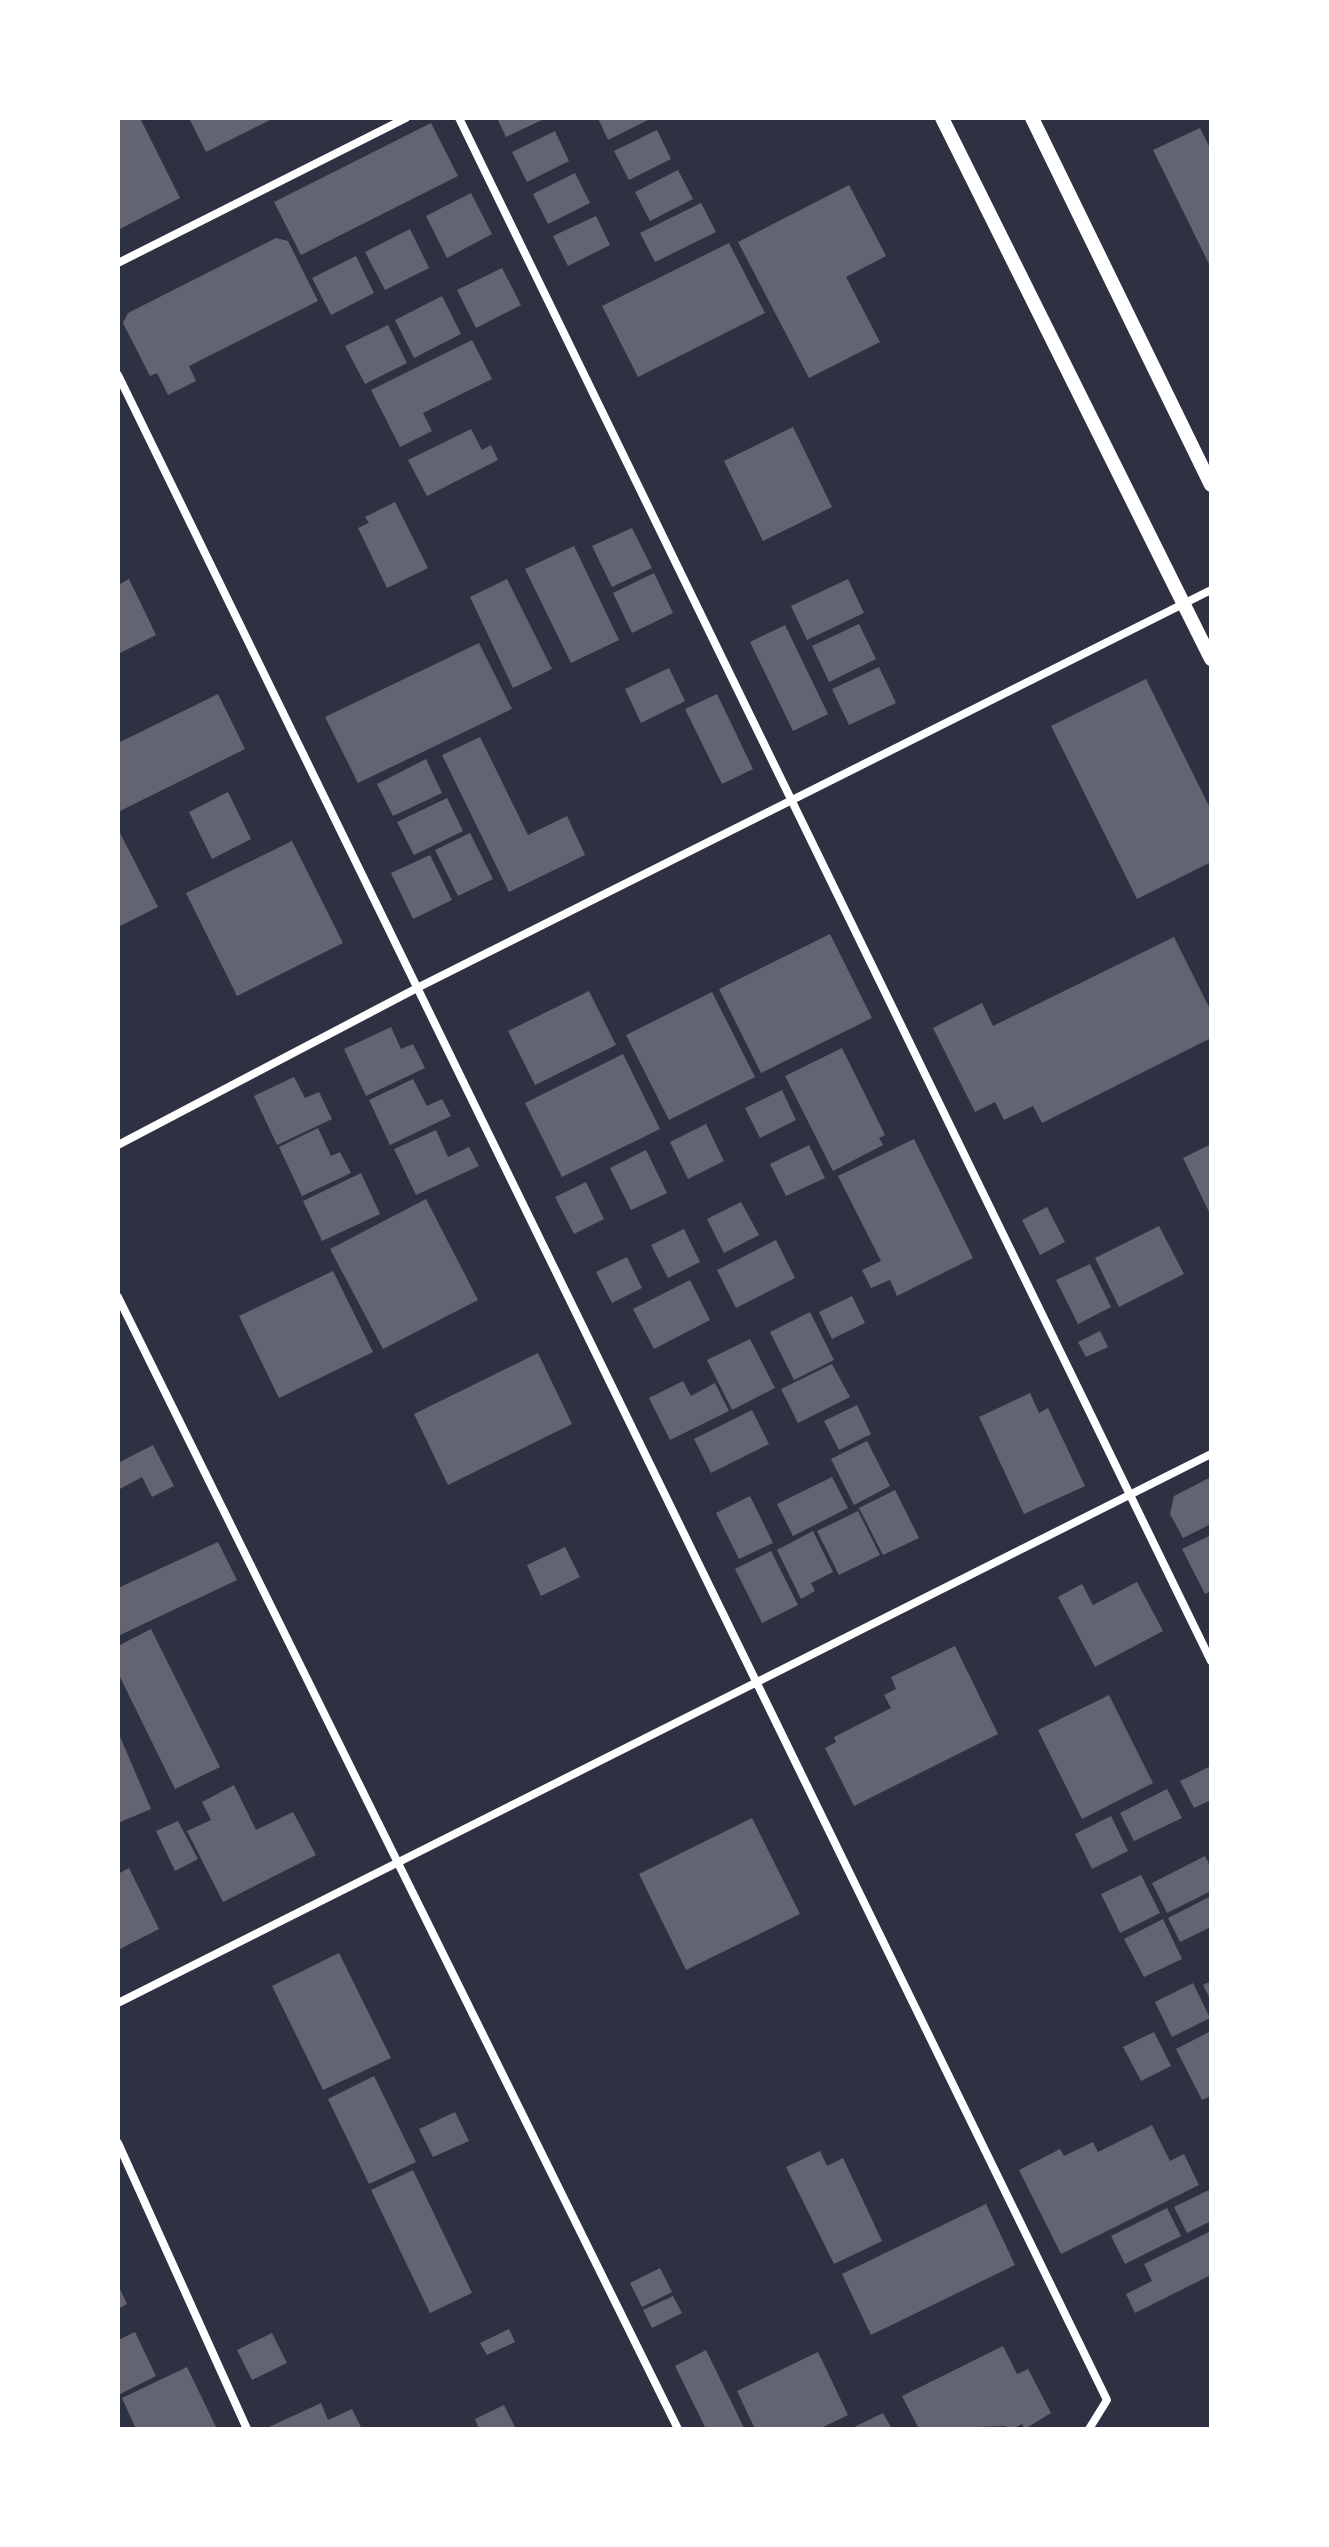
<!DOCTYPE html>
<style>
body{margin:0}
#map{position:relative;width:1329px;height:2547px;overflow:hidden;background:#2d3142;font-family:Bitter,serif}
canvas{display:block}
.frame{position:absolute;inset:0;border:120px solid #fff;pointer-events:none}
</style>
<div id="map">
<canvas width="1329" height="2547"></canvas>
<div class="frame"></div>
</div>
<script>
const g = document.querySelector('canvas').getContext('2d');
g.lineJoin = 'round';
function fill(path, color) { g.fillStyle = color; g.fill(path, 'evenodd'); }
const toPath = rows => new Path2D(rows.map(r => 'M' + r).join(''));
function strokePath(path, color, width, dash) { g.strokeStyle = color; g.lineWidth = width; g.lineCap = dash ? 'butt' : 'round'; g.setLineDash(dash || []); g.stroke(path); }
fill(toPath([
 [118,118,140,118,180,198,118,230],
 [189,118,274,118,206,152],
 [497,118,546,118,506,137],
 [598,118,652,118,608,140],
 [431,123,458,176,301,255,274,202],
 [1200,128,1211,150,1211,268,1153,150],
 [657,130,671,159,629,180,614,151],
 [555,131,569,161,527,182,512,152],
 [678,170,693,199,650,221,635,192],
 [575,173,590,203,548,224,533,194],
 [849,185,886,256,846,277,880,342,809,378,738,242],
 [471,193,492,234,447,258,426,216],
 [701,203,716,232,655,262,640,233],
 [596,216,610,245,568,266,553,236],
 [410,229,429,268,385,290,365,252],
 [276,238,288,241,318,301,189,366,196,381,168,395,157,373,150,376,123,323,128,313],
 [729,243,765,313,638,377,602,306],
 [356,256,374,293,331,315,312,278],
 [502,268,521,305,476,328,457,290],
 [442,296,461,334,414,358,395,320],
 [388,325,407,363,365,384,345,346],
 [472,340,492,379,423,413,432,431,400,447,371,390],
 [793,427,832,507,763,541,724,461],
 [471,429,482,450,491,445,498,460,427,496,408,460],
 [395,502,428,568,387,588,358,528,369,523,365,517],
 [632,528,652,568,612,587,592,546],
 [574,546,619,640,571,663,525,569],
 [654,573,673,613,632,633,613,593],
 [129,579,156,635,118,654,118,585],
 [507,579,552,669,513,688,470,597],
 [848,579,864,613,807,640,791,606],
 [859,624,876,659,829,682,812,646],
 [785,625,828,714,793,731,750,642],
 [479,643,512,709,358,783,325,717],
 [879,667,896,703,849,725,832,689],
 [669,668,685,701,641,723,625,689],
 [1146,679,1211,810,1211,862,1137,899,1051,726],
 [218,694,245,749,118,812,118,743],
 [717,694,753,769,722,784,685,709],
 [480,737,528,835,567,816,585,855,509,892,442,755],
 [426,759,442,793,393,816,377,784],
 [228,792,251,839,212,859,189,812],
 [447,798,463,831,414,855,397,822],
 [118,829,158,907,118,927],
 [470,833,493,879,458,896,435,850],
 [292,841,343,943,237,996,186,893],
 [430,855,452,900,413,919,391,873],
 [830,934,872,1018,761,1073,719,989],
 [1174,937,1211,1011,1211,1038,1042,1123,1033,1106,1004,1120,995,1102,975,1112,933,1028,982,1003,993,1026],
 [589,991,616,1045,535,1085,508,1031],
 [712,992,755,1077,669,1120,626,1035],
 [391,1027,401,1049,413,1044,425,1068,366,1096,344,1049],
 [842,1048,885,1135,879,1138,883,1145,833,1171,785,1076],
 [623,1054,660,1129,562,1177,525,1103],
 [294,1077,305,1098,319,1092,332,1119,277,1145,254,1096],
 [413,1079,427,1106,442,1099,451,1116,390,1145,369,1100],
 [782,1090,796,1120,760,1138,745,1108],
 [706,1124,724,1161,688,1179,670,1142],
 [318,1128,331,1156,340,1152,351,1173,302,1196,279,1147],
 [436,1130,448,1157,469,1147,479,1166,416,1195,394,1149],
 [914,1139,973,1258,897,1296,890,1280,871,1288,862,1270,881,1261,838,1176],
 [1211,1144,1211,1216,1183,1158],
 [809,1145,825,1178,786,1196,770,1164],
 [646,1150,667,1193,631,1210,610,1168],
 [361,1173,380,1214,322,1241,303,1201],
 [586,1182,604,1219,574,1234,555,1197],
 [426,1199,478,1300,383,1349,330,1249],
 [741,1202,759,1235,724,1253,707,1219],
 [1047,1207,1065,1242,1040,1255,1022,1220],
 [1159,1226,1184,1274,1119,1307,1095,1258],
 [684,1229,700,1262,668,1278,651,1245],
 [776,1240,795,1278,736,1308,717,1270],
 [627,1257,642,1288,612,1303,596,1272],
 [1090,1264,1111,1307,1078,1324,1056,1280],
 [333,1271,373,1352,279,1398,239,1316],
 [690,1280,710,1320,654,1349,633,1309],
 [852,1296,865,1323,832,1339,819,1312],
 [810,1312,834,1360,794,1380,770,1332],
 [1100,1331,1108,1347,1086,1357,1078,1342],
 [750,1339,775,1388,732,1410,707,1360],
 [538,1353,572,1424,448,1485,414,1414],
 [832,1364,850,1397,798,1423,781,1389],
 [683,1381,691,1396,715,1383,729,1411,670,1440,649,1398],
 [1030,1393,1039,1413,1048,1408,1085,1486,1024,1514,979,1417],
 [857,1405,871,1434,839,1450,824,1421],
 [752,1410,769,1444,711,1473,694,1439],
 [867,1441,890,1486,854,1505,831,1459],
 [153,1445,174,1486,152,1497,142,1477,118,1490,118,1463],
 [832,1477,848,1508,793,1536,777,1504],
 [1211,1477,1211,1524,1183,1538,1170,1514,1174,1496],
 [895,1490,919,1538,883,1555,859,1508],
 [750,1496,773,1543,739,1559,716,1513],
 [858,1511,880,1555,839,1575,817,1531],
 [813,1531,833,1572,811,1583,815,1591,801,1599,777,1550],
 [1211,1535,1211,1591,1205,1594,1182,1549],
 [218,1542,237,1580,118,1636,118,1588],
 [565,1547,580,1577,541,1596,527,1565],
 [771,1551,798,1605,762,1623,735,1569],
 [1137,1582,1163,1631,1095,1667,1058,1597,1082,1584,1093,1605],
 [151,1629,220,1767,175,1789,118,1673,118,1646],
 [955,1646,998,1734,854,1806,825,1748,836,1742,834,1737,891,1708,884,1695,896,1689,891,1677],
 [1109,1695,1153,1783,1082,1819,1038,1730],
 [118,1732,151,1809,118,1823],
 [1211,1766,1211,1800,1194,1808,1180,1781],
 [234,1785,256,1830,293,1812,316,1855,223,1902,187,1831,211,1820,202,1802],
 [1167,1789,1182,1818,1134,1841,1120,1813],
 [1111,1816,1128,1851,1092,1869,1075,1834],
 [752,1818,800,1914,686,1970,639,1874],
 [178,1821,198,1859,175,1871,156,1831],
 [1205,1856,1211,1868,1211,1891,1167,1913,1152,1883],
 [129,1868,159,1929,118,1950,118,1874],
 [1141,1875,1160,1913,1120,1933,1101,1894],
 [1211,1896,1211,1927,1180,1942,1168,1918],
 [1163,1919,1182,1959,1144,1977,1124,1939],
 [339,1953,391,2058,323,2090,272,1986],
 [1211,1981,1211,2001,1203,1985],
 [1193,1983,1210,2018,1172,2037,1155,2002],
 [1211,2031,1211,2096,1202,2100,1176,2049],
 [1154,2032,1171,2066,1141,2081,1123,2047],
 [374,2076,416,2162,369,2184,328,2099],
 [455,2112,469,2141,433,2157,419,2129],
 [1152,2125,1170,2161,1184,2154,1199,2185,1061,2254,1019,2170,1060,2149,1064,2156,1093,2142,1098,2152],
 [820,2151,827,2166,843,2158,882,2241,834,2264,786,2167],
 [413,2170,472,2293,430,2313,371,2190],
 [1211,2189,1211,2221,1187,2233,1174,2207],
 [986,2204,1015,2265,871,2335,842,2274],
 [1167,2208,1181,2236,1125,2264,1111,2236],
 [1211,2231,1211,2275,1135,2313,1126,2294,1152,2281,1144,2264],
 [660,2268,672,2292,642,2307,630,2283],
 [118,2285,127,2304,118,2309],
 [673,2296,682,2313,652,2328,643,2310],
 [509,2329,515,2342,487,2355,480,2343],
 [135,2332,156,2376,118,2395,118,2340],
 [272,2333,287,2363,252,2380,237,2350],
 [1003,2346,1017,2374,1028,2369,1051,2413,1025,2429,1022,2424,1012,2429,1005,2426,919,2429,902,2396],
 [706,2350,744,2428,741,2429,706,2429,675,2366],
 [818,2352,848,2415,819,2429,755,2429,737,2391],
 [187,2367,216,2427,136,2429,122,2398],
 [321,2403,328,2420,352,2409,362,2429,269,2427],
 [504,2405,516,2429,479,2429,475,2419],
 [883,2413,892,2429,850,2429]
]), '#626471');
strokePath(toPath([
 [459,118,1211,1661],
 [118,263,406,118],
 [118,375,1107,2400,1089,2429],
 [118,1145,419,987,1211,590],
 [118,1297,678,2429],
 [118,2003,1211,1454],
 [118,2143,247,2429]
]), '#fff', 8);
strokePath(toPath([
 [942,118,1211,659],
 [1032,118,1211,485]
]), '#fff', 14);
</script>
